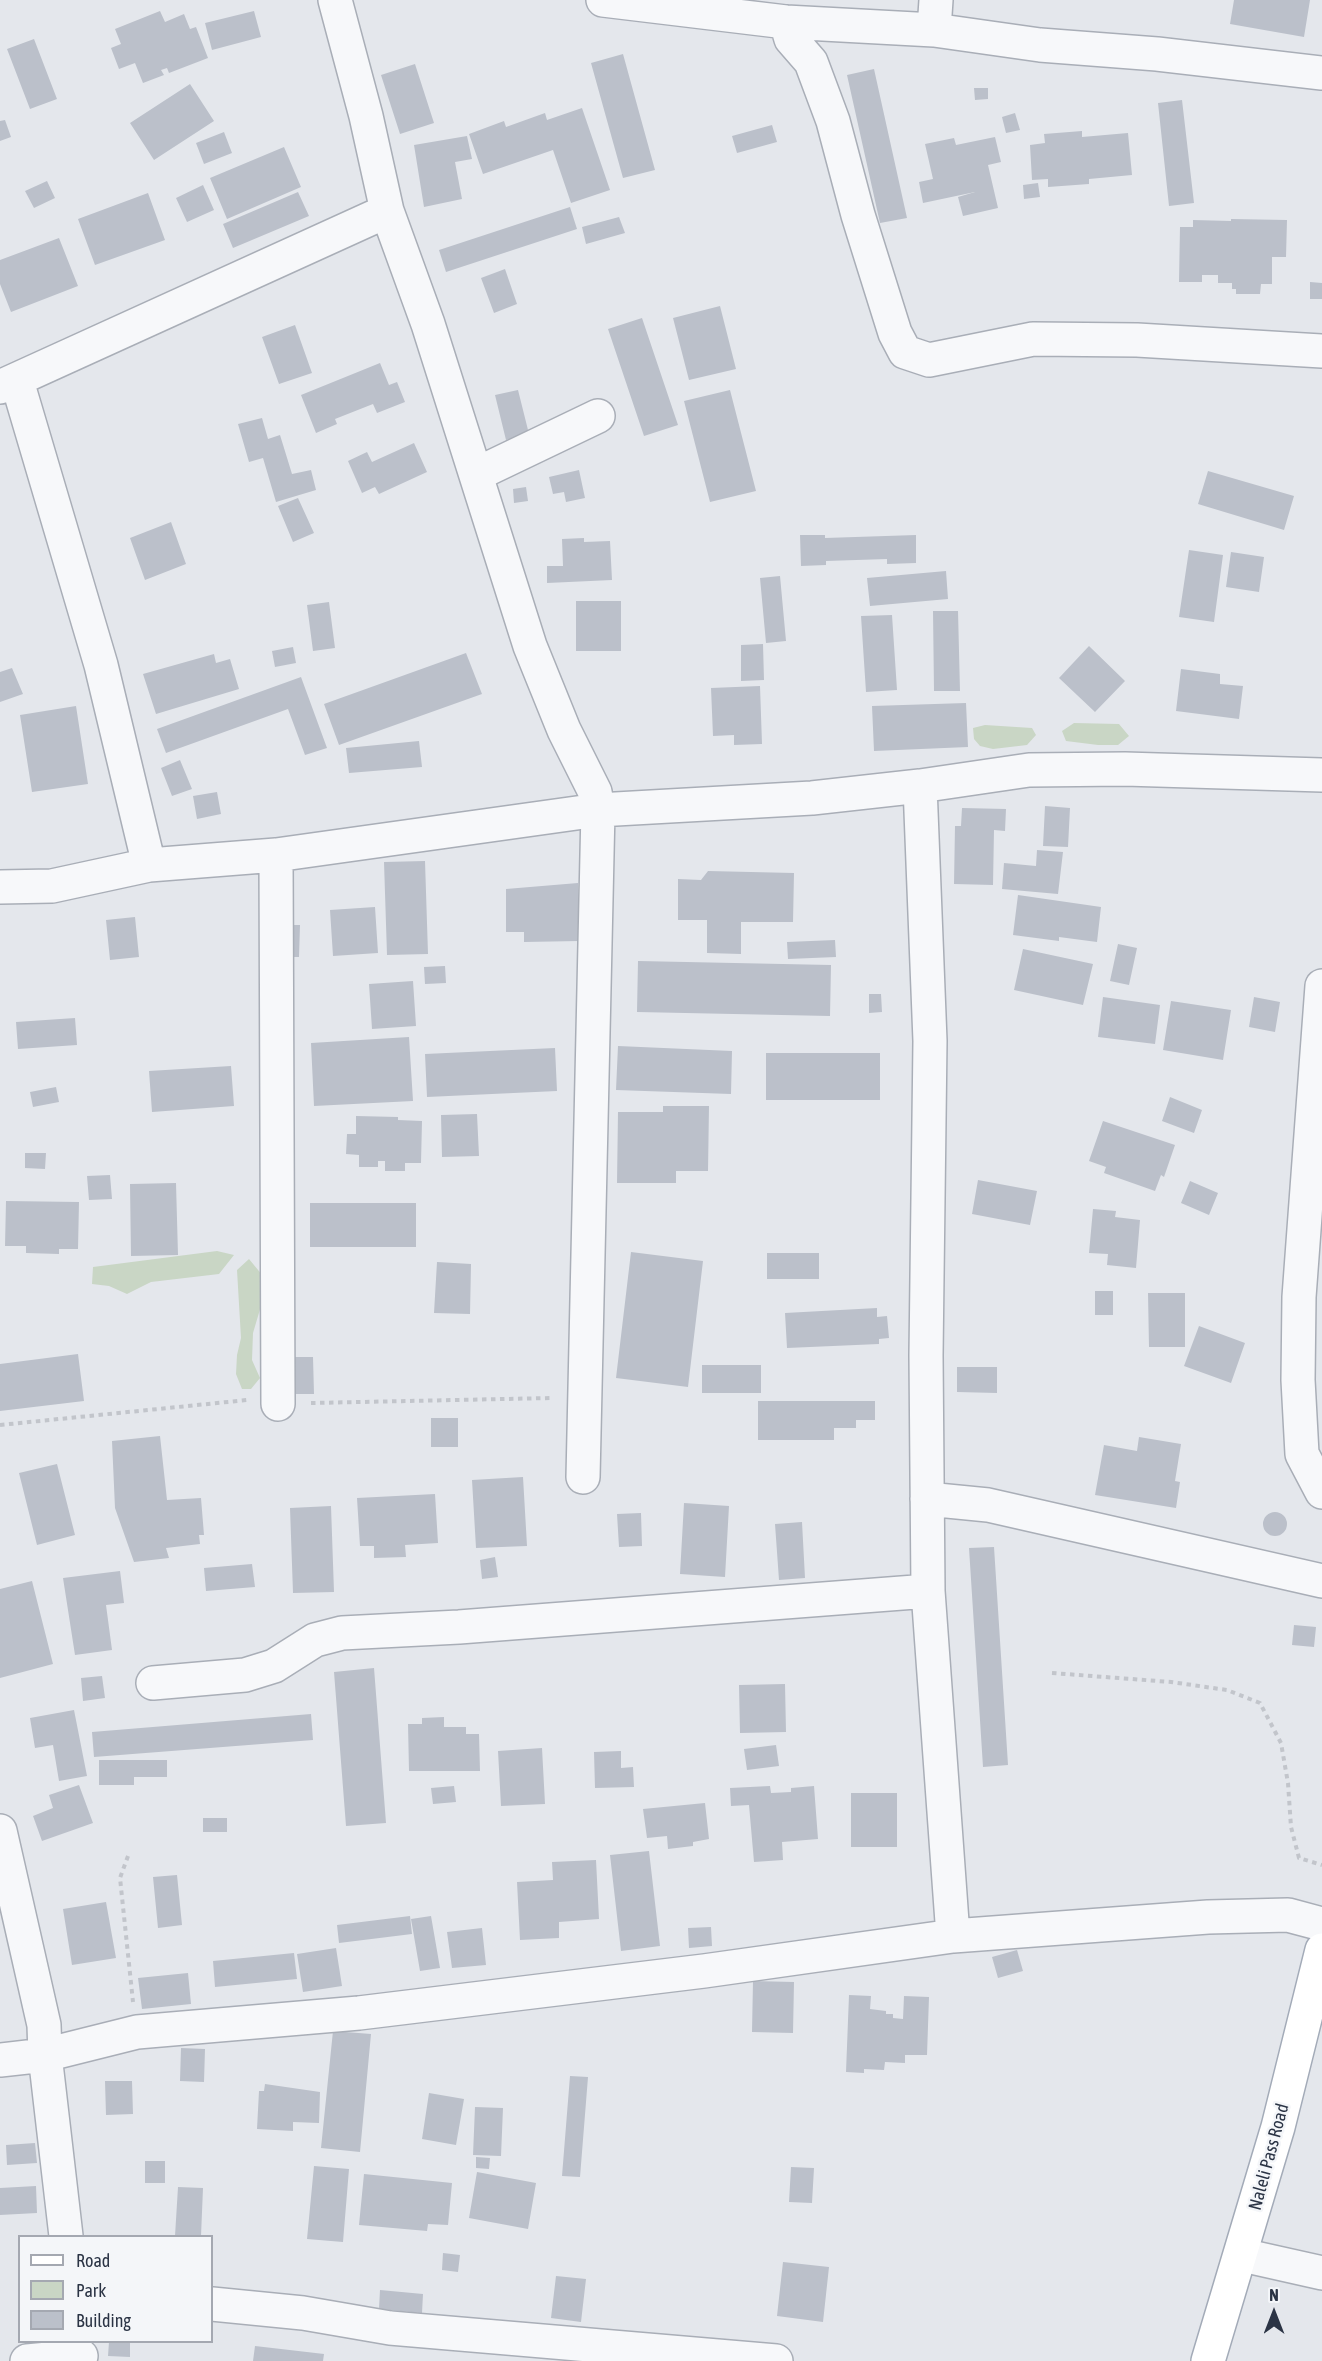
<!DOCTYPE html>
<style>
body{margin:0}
#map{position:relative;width:1322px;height:2361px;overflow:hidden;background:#e4e7ec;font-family:"Asap Condensed",sans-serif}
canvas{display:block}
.legend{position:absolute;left:18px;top:2235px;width:195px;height:108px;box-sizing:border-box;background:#f4f6f9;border:2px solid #a4a8b1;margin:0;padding:8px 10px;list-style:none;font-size:18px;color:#2b3445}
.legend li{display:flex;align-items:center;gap:12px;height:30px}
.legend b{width:30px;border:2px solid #a4a8b1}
.north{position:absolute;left:1244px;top:2283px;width:60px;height:60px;-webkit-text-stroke:4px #f4f6f9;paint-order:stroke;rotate:0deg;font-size:16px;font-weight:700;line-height:24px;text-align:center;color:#2b3445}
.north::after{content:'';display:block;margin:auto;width:21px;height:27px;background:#2b3445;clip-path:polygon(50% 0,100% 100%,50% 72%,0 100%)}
</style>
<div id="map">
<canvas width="1322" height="2361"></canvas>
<ul class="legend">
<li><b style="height:8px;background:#fff"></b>Road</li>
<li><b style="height:16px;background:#c9d6c5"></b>Park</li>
<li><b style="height:16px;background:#bbc0ca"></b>Building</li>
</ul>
<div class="north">N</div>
</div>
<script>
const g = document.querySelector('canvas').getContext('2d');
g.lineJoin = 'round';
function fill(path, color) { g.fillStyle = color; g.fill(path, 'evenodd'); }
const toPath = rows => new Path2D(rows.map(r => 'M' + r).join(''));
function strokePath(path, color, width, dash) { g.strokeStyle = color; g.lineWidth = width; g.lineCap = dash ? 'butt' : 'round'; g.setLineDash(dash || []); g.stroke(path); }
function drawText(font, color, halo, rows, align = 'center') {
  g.font = font + ' "Asap Condensed",sans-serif'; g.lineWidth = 5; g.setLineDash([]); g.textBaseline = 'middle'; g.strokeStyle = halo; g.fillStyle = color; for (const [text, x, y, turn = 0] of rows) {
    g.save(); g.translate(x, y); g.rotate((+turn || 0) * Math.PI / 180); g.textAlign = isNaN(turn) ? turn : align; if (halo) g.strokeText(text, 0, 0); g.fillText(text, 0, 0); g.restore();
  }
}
fill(toPath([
 [1074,723,1119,724,1129,736,1118,745,1098,745,1066,741,1062,731],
 [985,725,1032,728,1036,735,1027,745,993,749,980,746,974,739,973,728],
 [217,1251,234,1255,219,1274,151,1282,127,1294,109,1286,92,1284,93,1267],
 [249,1259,263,1276,261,1306,253,1333,252,1360,260,1378,251,1389,242,1389,236,1374,237,1355,241,1338,237,1270]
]), '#c9d6c5');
fill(toPath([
 [1234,0,1310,0,1304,37,1230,24],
 [160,11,165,22,184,14,190,29,196,27,208,58,169,73,167,68,161,70,164,75,143,83,135,63,119,69,111,48,121,44,115,29],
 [254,11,261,37,212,50,205,23],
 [34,39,57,99,30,109,7,49],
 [623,54,655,170,623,178,591,63],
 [415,64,434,123,400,134,381,75],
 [874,69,907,218,880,223,847,75],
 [190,84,214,121,154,160,130,123],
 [974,88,988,88,988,99,975,100],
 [1182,100,1194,203,1169,206,1158,103],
 [582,108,610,190,571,203,553,150,483,174,469,134,504,121,506,127,545,113,547,120],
 [1015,113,1020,130,1006,133,1002,117],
 [5,120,11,137,0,141,0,121],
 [772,125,777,142,737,153,732,136],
 [1082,131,1082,137,1128,133,1132,175,1089,179,1089,184,1048,187,1048,179,1032,180,1030,145,1045,143,1044,134],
 [224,132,232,153,204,164,196,143],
 [467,136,472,159,455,162,462,199,424,207,414,145],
 [995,137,1001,162,988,165,998,208,963,216,958,197,975,192,923,203,919,182,933,179,925,144,954,138,956,145],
 [284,147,301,187,227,219,210,178],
 [47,181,55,198,34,208,25,191],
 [1038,183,1040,197,1024,199,1023,185],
 [203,185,214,210,187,222,176,198],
 [298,192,309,216,233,248,223,224],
 [148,193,165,240,95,265,78,219],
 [570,207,577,229,446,272,439,250],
 [619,217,625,233,586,244,582,227],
 [1231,219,1287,220,1286,257,1272,257,1272,284,1261,284,1260,294,1236,294,1236,289,1232,289,1232,283,1218,283,1218,275,1202,275,1202,282,1179,282,1180,227,1193,227,1193,220,1231,221],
 [59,238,78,286,11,312,0,284,0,260],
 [505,269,517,304,494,313,481,278],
 [1310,282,1322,283,1322,299,1310,299],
 [720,306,736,369,689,380,673,318],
 [642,318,678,425,644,436,608,329],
 [295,325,312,373,279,384,262,337],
 [380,363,389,385,397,382,405,402,377,413,373,404,335,419,337,424,316,433,301,395],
 [518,390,529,434,506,440,495,395],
 [730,390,756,491,710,502,684,401],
 [262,418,268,439,280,435,292,474,311,470,316,490,276,502,263,458,249,462,238,424],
 [414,443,427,472,379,494,375,487,362,493,348,461,367,452,372,462],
 [579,470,585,498,566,502,564,492,553,494,549,477],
 [1208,471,1294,496,1284,530,1198,504],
 [526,487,528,501,514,503,513,489],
 [298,498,314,533,293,542,278,506],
 [171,522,186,564,145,580,130,538],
 [800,535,825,535,825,538,916,535,916,563,887,564,887,559,826,561,826,565,801,566],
 [584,538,584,542,610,541,612,580,547,583,547,566,563,566,562,539],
 [1189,550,1223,555,1214,622,1179,617],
 [1231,552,1264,557,1259,592,1226,587],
 [946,571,948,599,870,606,867,578],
 [780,576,786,641,766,643,760,578],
 [576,601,621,601,621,651,576,651],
 [329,602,335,648,313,651,307,605],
 [933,611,958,611,960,691,934,691],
 [892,615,897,690,866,692,861,616],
 [763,644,764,680,741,681,741,645],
 [1089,646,1125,681,1095,712,1059,678],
 [293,647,296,663,275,667,272,651],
 [466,653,482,694,339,745,324,704],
 [214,654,216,663,230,659,239,689,156,714,143,674],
 [12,668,23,694,0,702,0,672],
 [1181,669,1220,674,1220,684,1243,686,1239,719,1176,711],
 [301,677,327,748,305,755,288,709,166,753,157,729],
 [760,686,762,744,734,745,734,735,713,736,711,688],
 [966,703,968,747,874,751,872,706],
 [76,706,88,784,32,792,20,715],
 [419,741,422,767,349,773,346,748],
 [180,760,192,789,172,796,161,768],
 [217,792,221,814,197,819,193,796],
 [1045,806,1070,808,1068,847,1043,846],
 [962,808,1006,809,1005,831,994,830,993,885,954,884,955,826,961,826],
 [1037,850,1063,852,1058,894,1002,889,1004,863,1036,866],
 [425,861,428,954,387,955,384,862],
 [708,871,794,873,793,922,741,922,741,954,707,953,707,920,678,920,678,879,701,880],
 [578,883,579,941,524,942,524,932,506,932,506,889],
 [1018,895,1101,907,1097,942,1059,937,1059,941,1013,935],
 [375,907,378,953,333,956,330,910],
 [135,917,139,957,110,960,106,920],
 [285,925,300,925,299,957,284,957],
 [835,940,836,957,788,959,787,942],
 [1118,944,1137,948,1129,985,1110,981],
 [1023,949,1093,964,1083,1005,1014,990],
 [638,961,831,965,830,1016,637,1012],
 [445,966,446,983,425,984,424,967],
 [413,981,416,1026,372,1029,369,984],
 [869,994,881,994,882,1012,869,1013],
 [1103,997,1160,1005,1155,1044,1098,1037],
 [1254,997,1280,1002,1275,1032,1249,1027],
 [1171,1001,1231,1010,1223,1060,1163,1050],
 [75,1018,77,1045,18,1049,16,1022],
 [409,1037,413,1101,314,1106,311,1043],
 [618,1046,732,1051,731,1094,616,1090],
 [555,1048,557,1091,427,1097,425,1054],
 [766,1053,880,1053,880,1100,766,1100],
 [231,1066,234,1106,152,1112,149,1071],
 [56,1087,59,1102,33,1107,30,1092],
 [1170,1097,1202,1110,1194,1133,1162,1121],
 [663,1106,709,1106,708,1171,676,1171,676,1183,617,1183,618,1112,663,1112],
 [477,1114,479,1156,442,1157,441,1115],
 [356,1116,398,1117,398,1120,422,1121,421,1163,405,1163,405,1171,385,1171,385,1161,378,1161,378,1167,359,1167,359,1155,346,1154,347,1134,356,1134],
 [1103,1121,1175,1145,1164,1177,1161,1175,1155,1191,1104,1173,1106,1167,1089,1161],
 [25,1153,46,1153,45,1169,25,1168],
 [110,1175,112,1199,89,1200,87,1176],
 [978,1180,1037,1191,1030,1225,972,1214],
 [1190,1181,1218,1193,1209,1215,1181,1203],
 [176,1183,178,1255,131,1256,130,1184],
 [6,1201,79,1202,78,1249,59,1249,59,1254,26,1253,26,1246,5,1246],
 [310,1203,416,1203,416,1247,310,1247],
 [1093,1209,1116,1211,1115,1217,1140,1220,1136,1268,1107,1265,1108,1254,1089,1253],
 [631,1252,703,1261,688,1387,616,1378],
 [767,1253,819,1253,819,1279,767,1279],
 [437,1262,471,1264,470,1314,434,1313],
 [1095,1291,1113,1291,1113,1315,1095,1315],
 [1148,1293,1185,1293,1185,1347,1149,1347],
 [877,1308,877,1317,887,1316,889,1338,879,1339,879,1344,787,1348,785,1313],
 [1199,1326,1245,1343,1231,1383,1184,1366],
 [78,1354,84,1401,0,1411,0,1364],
 [287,1357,313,1357,314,1394,287,1394],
 [702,1365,761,1365,761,1393,702,1393],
 [957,1367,997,1367,997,1393,957,1392],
 [758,1401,875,1401,875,1420,856,1420,856,1428,834,1428,834,1440,758,1440],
 [431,1418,458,1418,458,1447,431,1447],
 [160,1436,167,1500,201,1498,204,1535,199,1535,200,1544,166,1548,169,1558,134,1562,115,1508,112,1441],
 [1139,1437,1181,1444,1175,1481,1180,1482,1176,1508,1095,1495,1104,1445,1137,1451],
 [57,1464,75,1535,37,1545,19,1473],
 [523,1477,527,1546,476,1548,472,1480],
 [435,1494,438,1543,405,1545,406,1557,374,1558,374,1546,360,1546,357,1498],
 [684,1503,729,1506,725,1577,680,1574],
 [331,1506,334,1592,293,1593,290,1508],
 '1263 1524a12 12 0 1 1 24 0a12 12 0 1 1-24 0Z',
 [641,1513,642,1546,619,1547,617,1514],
 [802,1522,805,1578,779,1580,775,1524],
 [994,1547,1008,1765,983,1767,969,1548],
 [495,1557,498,1577,482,1579,480,1560],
 [252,1564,255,1587,206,1591,204,1568],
 [120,1571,124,1603,106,1605,112,1650,75,1655,63,1578],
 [32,1581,53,1664,0,1678,0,1589],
 [1294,1625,1316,1627,1314,1647,1292,1645],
 [374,1668,386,1823,346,1826,334,1672],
 [102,1676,105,1698,83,1701,81,1678],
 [785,1684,786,1732,740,1733,739,1685],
 [74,1710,87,1776,59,1781,53,1745,35,1748,30,1718],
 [311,1714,313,1740,94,1757,92,1732],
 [444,1717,444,1727,466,1727,466,1734,479,1734,480,1771,409,1771,408,1724,422,1724,422,1718],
 [776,1745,779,1766,747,1770,744,1749],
 [542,1748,545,1804,501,1806,498,1751],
 [621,1751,621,1768,633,1767,634,1787,595,1788,594,1752],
 [99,1760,167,1760,167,1777,134,1777,134,1785,99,1785],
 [79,1785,93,1823,42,1841,33,1816,53,1808,49,1795],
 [454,1786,456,1802,433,1804,431,1788],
 [770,1786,771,1793,791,1792,791,1788,814,1786,818,1839,782,1842,783,1860,754,1862,749,1805,731,1806,730,1788],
 [851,1793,897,1793,897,1847,851,1847],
 [705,1803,709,1839,693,1842,693,1846,668,1849,667,1836,647,1838,643,1809],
 [203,1818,227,1818,227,1832,203,1832],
 [649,1851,660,1946,621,1951,610,1855],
 [596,1860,599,1919,559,1922,559,1938,520,1940,517,1882,553,1880,552,1862],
 [177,1875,182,1925,158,1928,153,1877],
 [106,1902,116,1958,72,1965,63,1909],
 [410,1916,412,1934,339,1943,337,1925],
 [431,1916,440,1968,420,1971,411,1919],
 [711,1927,712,1946,689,1948,688,1928],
 [482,1928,486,1965,452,1968,447,1932],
 [336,1948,342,1986,303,1992,297,1954],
 [1017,1950,1023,1971,998,1978,992,1957],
 [294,1953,297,1979,215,1987,213,1961],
 [188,1973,191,2004,142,2009,138,1978],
 [753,1981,794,1982,793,2033,752,2032],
 [849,1995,871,1996,870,2009,886,2011,886,2014,893,2014,893,2018,903,2019,904,1996,929,1997,927,2055,905,2055,905,2063,885,2062,884,2070,864,2069,864,2073,846,2072],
 [333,2031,371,2034,360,2152,321,2148],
 [181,2048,205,2049,204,2082,180,2081],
 [570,2076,588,2077,580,2177,562,2176],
 [105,2081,132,2081,133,2114,106,2115],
 [265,2084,320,2092,319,2123,293,2122,293,2131,257,2129,259,2091,264,2091],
 [429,2093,464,2099,456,2145,422,2139],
 [475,2107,503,2108,501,2156,473,2155],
 [35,2143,37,2163,7,2165,6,2145],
 [476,2157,490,2158,489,2169,476,2168],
 [145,2161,165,2161,165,2183,145,2183],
 [314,2166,349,2169,343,2242,307,2239],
 [791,2167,814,2168,812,2203,789,2202],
 [477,2172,536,2183,528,2229,469,2218],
 [364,2174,452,2183,448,2225,428,2224,427,2231,359,2225],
 [36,2186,37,2213,0,2215,0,2188],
 [178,2187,203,2188,201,2236,175,2236],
 [443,2253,460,2255,458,2272,442,2270],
 [783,2262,829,2267,823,2322,777,2316],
 [556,2276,586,2279,581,2322,551,2318],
 [380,2290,423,2294,422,2313,379,2309],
 [109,2342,130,2342,130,2357,108,2356],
 [255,2346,324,2354,323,2361,253,2361]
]), '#bbc0ca');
const minor = toPath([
 [335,0,366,116,387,211,428,324,530,646,564,730,595,792,598,810,583,1477],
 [603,0,786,22,934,30,1040,45,1157,54,1322,73],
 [786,22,791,39,811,62,833,121,858,215,895,333,905,352,929,360,1033,339,1137,340,1322,351],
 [934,30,936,0],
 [17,381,101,665,149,865],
 [0,387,387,211],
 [477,474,598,416],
 [920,786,930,1041,926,1355,928,1591,953,1936],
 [276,855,278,1404],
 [0,887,52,886,149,865,276,855,598,810,812,798,920,786,1029,770,1125,769,1322,775],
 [1322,986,1299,1297,1298,1380,1302,1454,1322,1492],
 [927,1499,988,1505,1322,1581],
 [153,1683,245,1675,274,1666,315,1640,342,1633,459,1627,928,1591],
 [0,1831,44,2025,45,2055,66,2236],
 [0,2060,45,2055,137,2032,359,2013,704,1971,953,1936,1208,1917,1288,1915,1322,1924],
 [1242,2255,1322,2273],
 [212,2304,303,2313,390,2328,776,2361],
 [27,2361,81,2356]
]);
const major = toPath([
 [1208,2361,1278,2127,1322,1950]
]);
strokePath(minor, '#a9aeb7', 36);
strokePath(major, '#a3abb8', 36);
strokePath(toPath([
 [311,1403,552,1398],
 [0,1425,247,1400],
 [1052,1673,1171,1682,1227,1690,1260,1703,1281,1743,1288,1783,1291,1827,1299,1858,1322,1865],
 [128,1856,120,1878,133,2002]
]), '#c2c5cb', 4, [4.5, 4.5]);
strokePath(minor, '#f7f8fa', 33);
strokePath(major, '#fff', 33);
drawText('18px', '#2b3445', '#f4f6f9', [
 ["Naleli Pass Road",1269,2157,-75]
]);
</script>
